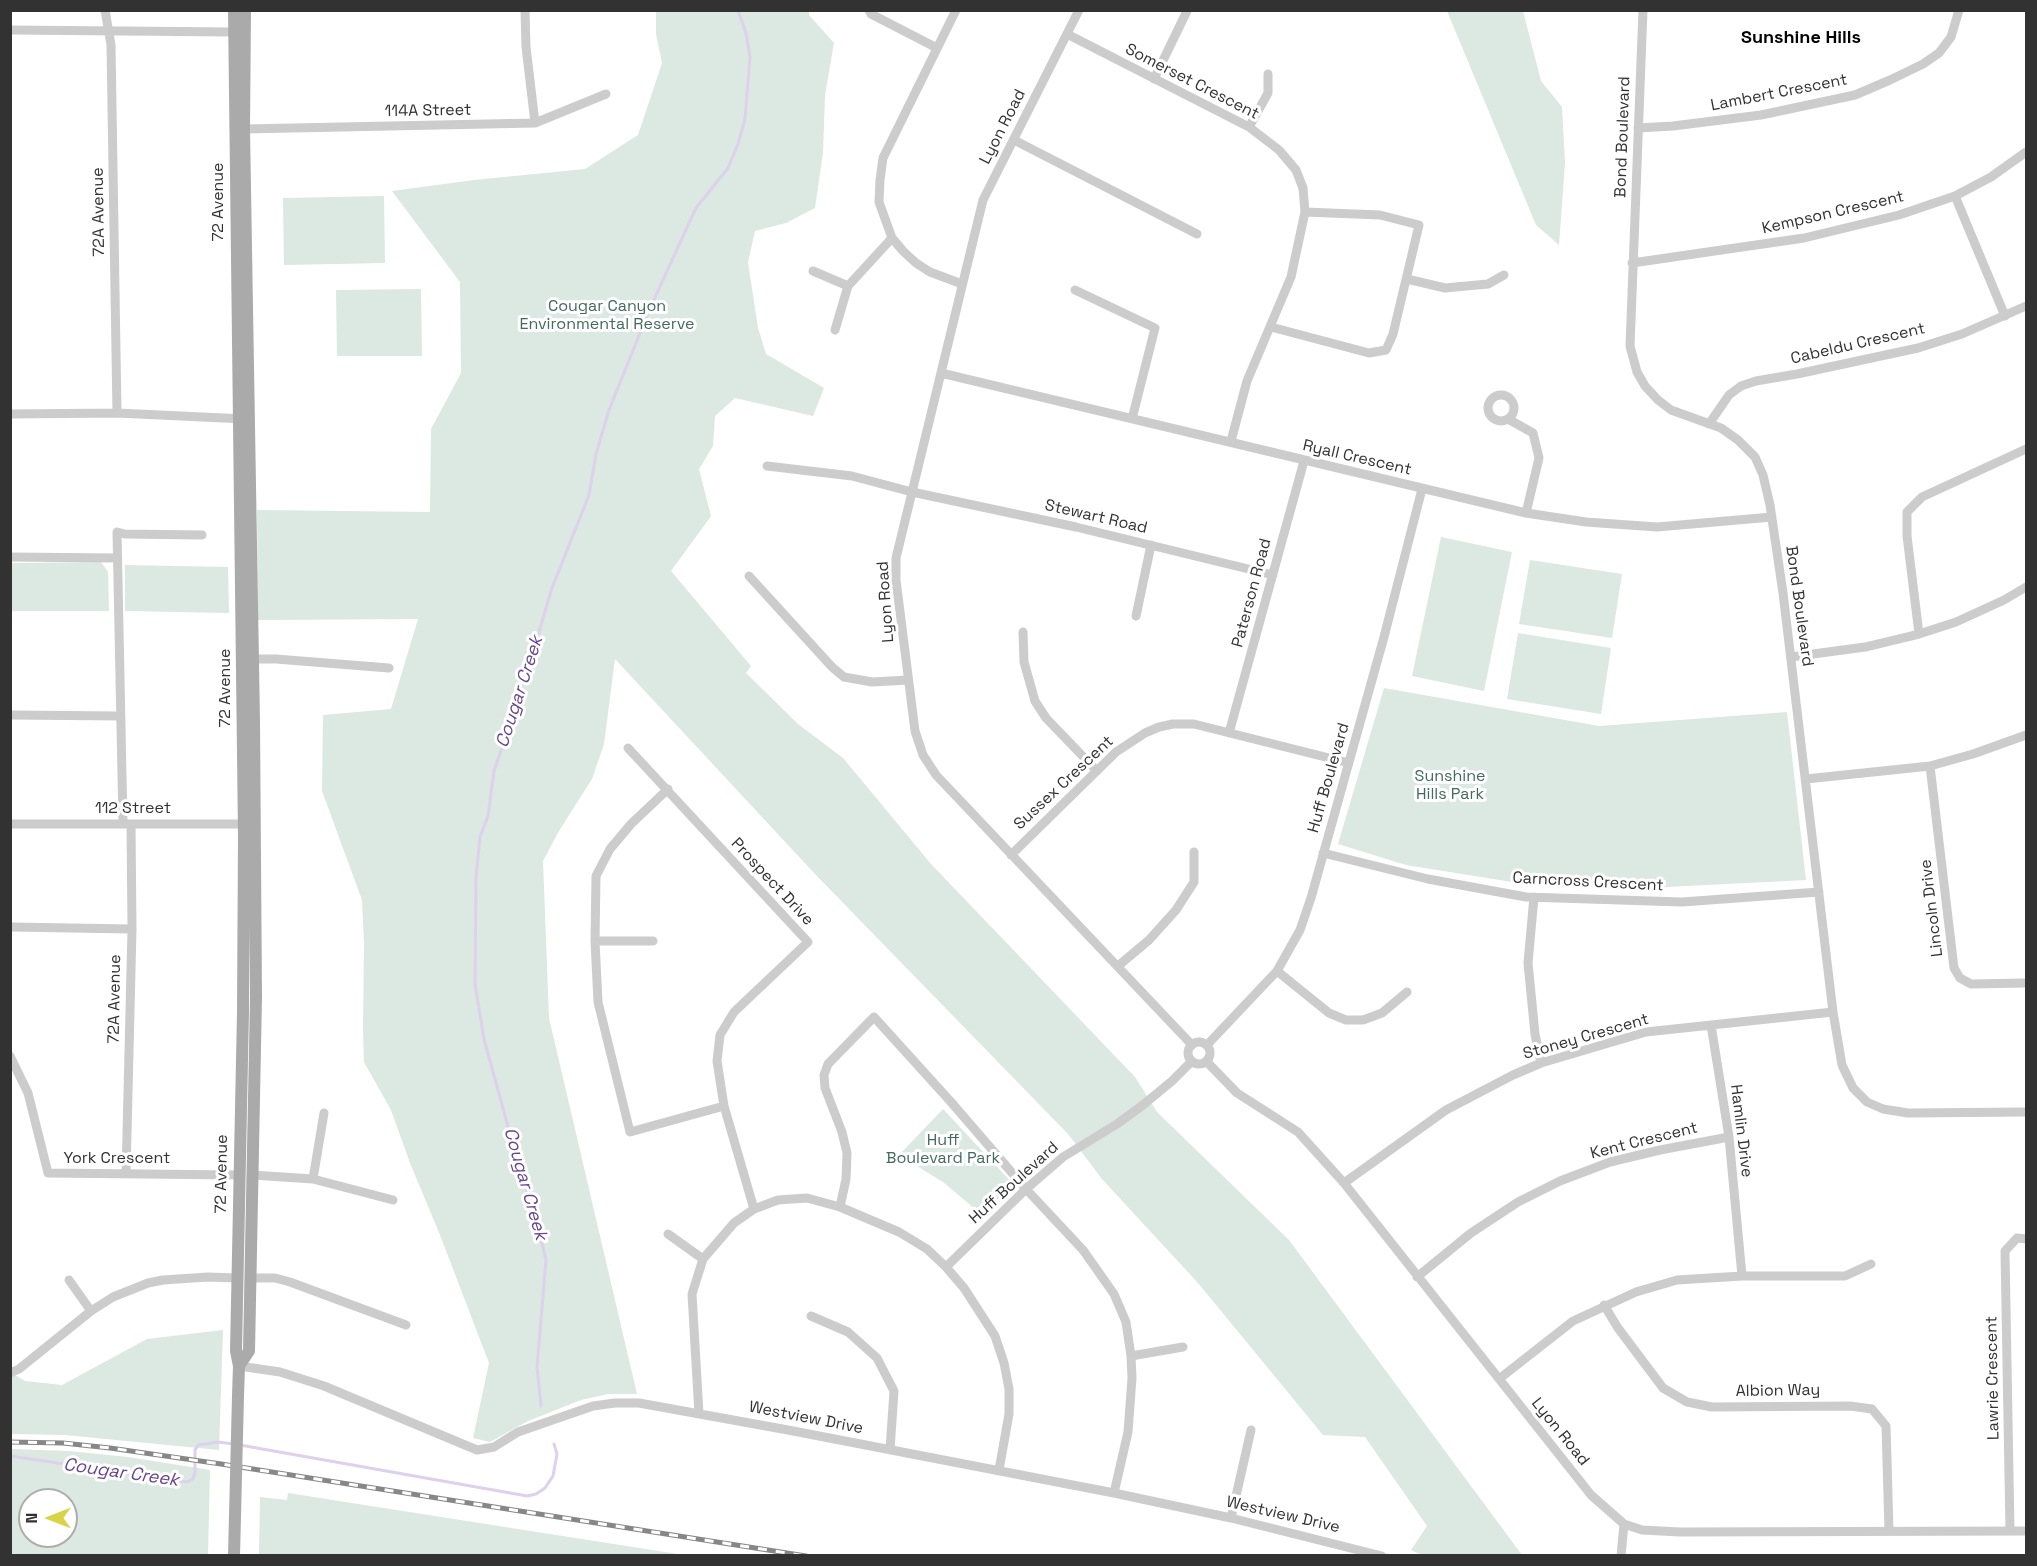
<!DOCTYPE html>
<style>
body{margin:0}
#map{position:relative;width:2037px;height:1566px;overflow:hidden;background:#fff;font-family:"Space Grotesk",sans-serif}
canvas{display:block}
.frame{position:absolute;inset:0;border:12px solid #323232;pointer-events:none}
.north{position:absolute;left:18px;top:1488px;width:60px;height:60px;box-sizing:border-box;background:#fff;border:2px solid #adadad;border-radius:50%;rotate:270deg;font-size:16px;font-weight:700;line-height:24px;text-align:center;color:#323232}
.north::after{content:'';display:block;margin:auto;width:21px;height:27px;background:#d7d547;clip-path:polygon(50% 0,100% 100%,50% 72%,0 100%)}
</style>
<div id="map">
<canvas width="2037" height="1566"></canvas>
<div class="frame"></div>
<div class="north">N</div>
</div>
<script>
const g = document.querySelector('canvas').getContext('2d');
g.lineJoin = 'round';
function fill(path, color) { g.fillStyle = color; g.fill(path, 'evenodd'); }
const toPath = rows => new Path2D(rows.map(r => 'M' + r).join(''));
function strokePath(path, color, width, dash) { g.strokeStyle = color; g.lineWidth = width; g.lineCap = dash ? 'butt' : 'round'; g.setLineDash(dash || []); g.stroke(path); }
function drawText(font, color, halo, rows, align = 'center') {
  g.font = font + ' "Space Grotesk",sans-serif'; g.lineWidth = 6; g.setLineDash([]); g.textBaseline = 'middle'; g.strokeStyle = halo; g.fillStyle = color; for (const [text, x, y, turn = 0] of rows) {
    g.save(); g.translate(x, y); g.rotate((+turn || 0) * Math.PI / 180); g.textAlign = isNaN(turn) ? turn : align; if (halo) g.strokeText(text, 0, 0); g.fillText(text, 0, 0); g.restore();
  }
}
fill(toPath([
 [656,11,809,11,809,15,834,43,825,95,823,153,815,208,786,223,755,231,748,262,758,328,766,354,824,388,813,416,735,398,715,416,713,446,699,469,711,516,671,571,751,666,746,673,798,724,843,758,931,864,1135,1077,1157,1112,1289,1240,1522,1555,1424,1556,1411,1550,1427,1526,1365,1437,1323,1435,1198,1283,1102,1179,1068,1134,815,874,615,659,604,744,592,779,559,831,543,861,549,1018,637,1394,608,1394,581,1400,528,1421,490,1442,473,1438,489,1363,440,1235,410,1163,391,1110,364,1062,363,1031,364,943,362,900,322,791,323,715,391,709,418,619,258,620,257,510,430,512,431,429,461,373,460,282,392,191,474,180,585,169,638,135,662,63,656,34],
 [1447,11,1523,11,1541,81,1562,107,1565,163,1559,245,1536,225],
 [384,196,385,263,284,265,283,198],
 [421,289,422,356,337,356,336,290],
 [1441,537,1512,552,1484,691,1412,676],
 [1530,560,1622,574,1612,638,1519,624],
 [101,562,108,572,109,611,11,611,11,563],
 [125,565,228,567,229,613,125,611],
 [1518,633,1611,648,1601,714,1507,699],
 [1384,688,1599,726,1787,712,1806,880,1666,887,1543,887,1406,865,1338,844],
 [943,1109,1014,1185,981,1214,943,1182,899,1155],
 [223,1330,219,1450,65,1435,11,1434,10,1372,25,1381,62,1385,147,1339],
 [11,1449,69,1451,128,1457,210,1470,208,1555,11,1555],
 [30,1500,66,1500,66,1536,30,1536],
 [288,1493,684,1555,259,1555,260,1497,287,1500]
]), '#dce8e2');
strokePath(toPath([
 [541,1406,537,1367,546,1260,533,1204,526,1189,522,1168,513,1145,484,1039,475,984,476,877,480,837,488,816,494,771,506,736,510,713,528,669,552,588,589,495,596,454,609,410,651,306,696,208,728,168,738,144,745,119,750,57,746,33,738,10],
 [240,1445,527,1496,536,1494,545,1488,553,1476,557,1454,554,1444],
 [10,1456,187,1482,193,1479,195,1472,195,1450,198,1445,218,1442,234,1444]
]), '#ddd1eb', 3);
strokePath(toPath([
 [105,10,111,45,117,413],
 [525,10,526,47,535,123],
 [869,10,871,14,937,48],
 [956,10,883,158,880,180,879,202,892,238,903,251,916,263,930,272,962,284],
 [1079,10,983,200,896,558,896,580,915,731,923,755,936,775,1192,1045],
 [1643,10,1630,346,1637,372,1645,386,1658,400,1671,410,1721,428,1738,440,1755,457,1763,475,1770,505,1783,593,1833,1012,1842,1065,1853,1088,1867,1102,1883,1109,1908,1113,2026,1112],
 [10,30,233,32,236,37],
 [1067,34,1249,127,1279,150,1296,170,1303,188,1305,212,1291,277,1247,381,1231,441],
 [1154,79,1187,11],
 [1249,127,1268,93,1268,74],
 [1638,128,1673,126,1761,115,1855,95,1890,80,1923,64,1939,53,1951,37,1959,10],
 [244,129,535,123,606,94],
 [1014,140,1197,234],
 [1955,196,2005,316],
 [1632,263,1804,238,1899,215,1955,196,1991,177,2026,152],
 [813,271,848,286],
 [1407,279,1445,288,1488,284,1504,275],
 [1075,290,1155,328,1132,419],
 [1271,327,1369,353,1386,350,1393,334,1419,225,1380,215,1305,212],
 [835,330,848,286,892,238],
 [941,373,1526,513,1586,522,1657,527,1772,517],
 '1488 408a13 13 0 1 1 26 0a13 13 0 1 1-26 0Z',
 [10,414,117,413,245,419],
 [1508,419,1533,433,1539,458,1526,513],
 [1709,424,1729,395,1741,386,1756,381,1797,374,1918,348,1962,334,2026,306],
 [767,466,852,476,912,492,1076,527,1273,575],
 [10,557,117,558],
 [749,576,832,667,844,677,872,682,908,680],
 [1136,616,1151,545],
 [1023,632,1024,662,1035,701,1046,718,1097,771],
 [1919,634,1907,536,1907,512,1922,497,2026,449],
 [1791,657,1865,647,1919,634,1956,622,2004,600,2026,587],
 [254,659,276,659,389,668],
 [10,715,120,716],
 [1229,733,1304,461],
 [628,748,808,942,734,1012,720,1035,717,1061,724,1106,754,1209],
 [1930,766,1954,968,1960,978,1971,984,2026,983],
 [1806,779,1930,766,1973,754,2026,735],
 [668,789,631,824,610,849,596,876,595,941,598,1002,630,1132,724,1106],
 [10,824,248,824],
 [123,824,117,532,125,534,202,535],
 [1323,853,1428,879,1526,897,1682,902,1819,892],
 [1011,855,1116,752,1145,733,1159,727,1173,724,1194,724,1349,763],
 [1534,897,1528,963,1535,1034,1541,1063],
 [10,927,132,929],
 [595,941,653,941],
 [1118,966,1149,940,1176,910,1194,882,1194,852],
 [1277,971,1329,1013,1346,1020,1363,1020,1382,1013,1407,992],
 [1711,1025,1729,1137,1742,1276],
 '1188 1053a11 11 0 1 1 22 0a11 11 0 1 1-22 0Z',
 [1207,1045,1277,971,1300,930,1311,898,1384,637,1422,489],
 [10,1056,28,1093,48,1173,238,1175],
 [1206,1061,1237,1093,1298,1132,1344,1183,1591,1495,1624,1524,1642,1530,1680,1532,2026,1531],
 [126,1174,132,929,131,824],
 [252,1175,313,1179,393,1200],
 [313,1179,324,1113],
 [1344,1183,1446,1110,1513,1075,1541,1063,1646,1032,1833,1012],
 [840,1207,846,1179,847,1153,842,1132,825,1088,824,1075,828,1064,874,1017,951,1102,1026,1189,1083,1250,1114,1294,1126,1322,1131,1356,1132,1378,1128,1432,1114,1493],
 [668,1234,703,1259],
 [946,1267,1026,1189,1063,1157,1117,1124,1143,1105,1172,1081,1192,1061],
 [1417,1277,1471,1233,1518,1202,1560,1181,1610,1162,1660,1150,1729,1137],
 [250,1278,275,1278,290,1282,406,1325],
 [69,1280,91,1311],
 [1604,1305,1618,1328,1663,1388,1687,1402,1712,1407,1850,1406,1872,1409,1886,1426,1889,1531],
 [811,1316,848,1332,877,1358,894,1391,890,1450],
 [1131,1356,1183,1347],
 [239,1366,280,1372,324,1386,477,1450,494,1447,518,1432,593,1406,615,1403,639,1403,788,1430,1114,1493,1231,1518,1382,1556],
 [10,1373,19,1369,91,1311,113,1297,148,1283,163,1280,208,1277,237,1278],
 [1499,1379,1573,1321,1636,1292,1677,1280,1742,1276,1845,1276,1871,1264],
 [699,1414,692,1294,703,1259,734,1223,754,1209,778,1200,807,1198,840,1207,899,1232,927,1249,946,1267,964,1288,995,1336,1004,1363,1009,1389,1009,1414,999,1470],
 [1231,1518,1251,1430],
 [2010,1531,2005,1251,2017,1238,2026,1239],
 [1621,1556,1624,1524]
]), '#ccc', 9);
strokePath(toPath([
 [234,10,244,836,243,1012,236,1351,239,1366,238,1396],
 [239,1366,249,1351,256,997,254,722,244,129,245,10],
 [234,1556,235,1516]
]), '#aaa', 12);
const rail = toPath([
 [10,1442,63,1443,110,1448,221,1464,806,1556]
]);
strokePath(rail, '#878787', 5);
strokePath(rail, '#fff', 3, [9]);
strokePath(toPath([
 [235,1516,238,1396]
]), '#aaa', 12);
drawText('16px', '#323232', '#fff', [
 ["Somerset Crescent",1192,82,27],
 ["Lambert Crescent",1779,93,-11],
 ["114A Street",428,111,-1],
 ["Lyon Road",1003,127,-63],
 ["Bond Boulevard",1623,137,-88],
 ["72 Avenue",219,202,-90],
 ["72A Avenue",99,212,-91],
 ["Kempson Crescent",1833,213,-13],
 ["Cabeldu Crescent",1858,344,-13],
 ["Ryall Crescent",1357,458,13],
 ["Stewart Road",1096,517,13],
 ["Paterson Road",1252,593,-75],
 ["Lyon Road",886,602,-94],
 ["Bond Boulevard",1799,606,82],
 ["72 Avenue",226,688,-90],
 ["Huff Boulevard",1329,778,-74],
 ["Sussex Crescent",1064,783,-43],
 ["112 Street",133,809],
 ["Prospect Drive",772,882,47],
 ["Carncross Crescent",1588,882,3],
 ["Lincoln Drive",1932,908,-97],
 ["72A Avenue",115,999,-89],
 ["Stoney Crescent",1586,1037,-16],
 ["Hamlin Drive",1741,1131,83],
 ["Kent Crescent",1644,1141,-14],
 ["York Crescent",117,1159],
 ["72 Avenue",222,1174,-89],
 ["Huff Boulevard",1014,1183,-42],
 ["Lawrie Crescent",1993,1378,-91],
 ["Albion Way",1778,1391,-1],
 ["Westview Drive",806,1418,11],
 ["Lyon Road",1560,1432,51],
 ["Westview Drive",1283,1515,13]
]);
drawText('16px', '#436b5b', '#fff', [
 ["Cougar Canyon",607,307],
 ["Environmental Reserve",607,325],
 ["Sunshine",1450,777],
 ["Hills Park",1450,795],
 ["Huff",943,1141],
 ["Boulevard Park",943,1159]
]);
drawText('bold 18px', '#000', '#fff', [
 ["Sunshine Hills",1801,38]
]);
drawText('italic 18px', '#67468f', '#fff', [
 ["Cougar Creek",520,692,-72],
 ["Cougar Creek",525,1184,74],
 ["Cougar Creek",121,1473,8]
]);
</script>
